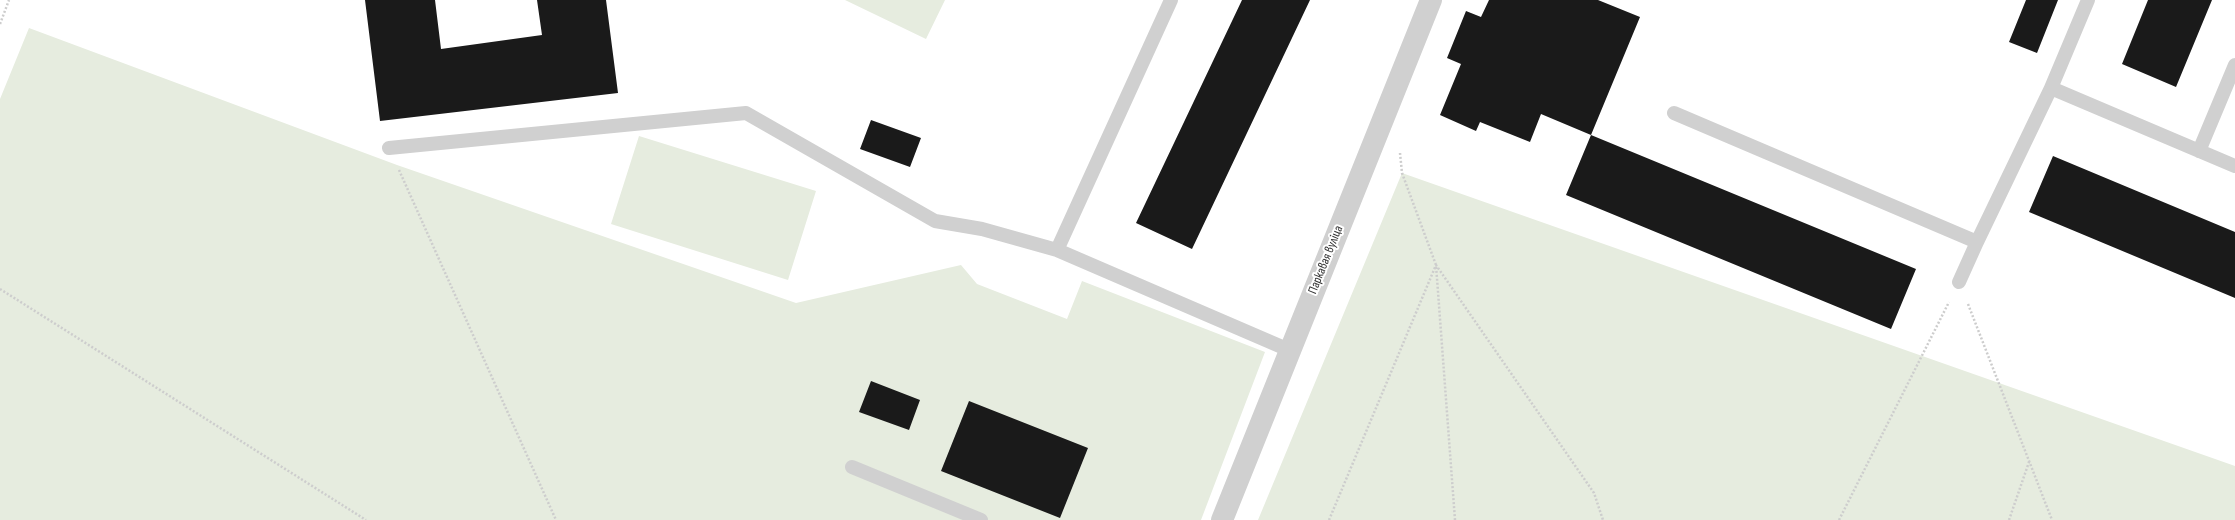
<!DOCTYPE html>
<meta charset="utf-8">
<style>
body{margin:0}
canvas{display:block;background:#fff}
</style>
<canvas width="2235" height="520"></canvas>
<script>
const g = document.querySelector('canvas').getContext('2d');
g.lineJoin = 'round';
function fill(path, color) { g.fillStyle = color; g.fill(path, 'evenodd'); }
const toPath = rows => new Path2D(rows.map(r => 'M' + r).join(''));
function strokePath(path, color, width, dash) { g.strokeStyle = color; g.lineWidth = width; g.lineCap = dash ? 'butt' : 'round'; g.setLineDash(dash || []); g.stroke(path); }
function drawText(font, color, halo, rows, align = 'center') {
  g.font = font + ' "Sofia Sans Condensed",sans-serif'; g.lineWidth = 4; g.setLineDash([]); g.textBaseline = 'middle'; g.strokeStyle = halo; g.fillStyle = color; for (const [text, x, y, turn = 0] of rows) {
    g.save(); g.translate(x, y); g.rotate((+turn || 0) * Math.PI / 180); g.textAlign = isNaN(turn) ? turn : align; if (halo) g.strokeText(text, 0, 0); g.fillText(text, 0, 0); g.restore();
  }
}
fill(toPath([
 [845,0,945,0,926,39],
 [29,28,397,165,796,303,961,265,977,284,1067,319,1082,281,1265,352,1201,520,0,520,0,99],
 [639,136,816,191,788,280,611,224],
 [1402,173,2235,466,2235,520,1258,520]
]), '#e6ecdf');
fill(toPath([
 [365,0,435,0,441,49,542,35,537,0,606,0,618,93,380,121],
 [1242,0,1310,0,1192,249,1136,223],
 [1489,0,1598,0,1640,17,1591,135,1541,114,1530,142,1480,122,1476,131,1440,115,1461,64,1447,58,1466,11,1481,17],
 [2026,0,2058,0,2037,53,2009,42],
 [2148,0,2212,0,2176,87,2122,64],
 [871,120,921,138,910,167,860,149],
 [1591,135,1916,269,1891,329,1566,195],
 [2053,156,2235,232,2235,298,2029,212],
 [871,381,920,400,909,430,859,412],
 [969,401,1088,448,1060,518,941,471]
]), '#1a1a1a');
strokePath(toPath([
 [0,24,9,0],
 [1400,153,1402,173,1436,265,1455,520],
 [399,170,556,520],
 [0,289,366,520],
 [1968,304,2052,520],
 [1329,520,1436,265,1594,493,1603,520],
 [1839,520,1949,302],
 [2009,520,2029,462]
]), '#cdcdcd', 2.5, [2, 2]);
strokePath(toPath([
 [2051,88,2088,0],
 [1674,113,1977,242,2051,88,2235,166],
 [389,148,746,113,935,221,982,229,1057,250,1289,350],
 [2199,151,2235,65],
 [1057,250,1171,0],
 [1959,282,1977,242],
 [852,467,981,520]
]), '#d0d0d0', 14);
strokePath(toPath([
 [1222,520,1431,0]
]), '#d0d0d0', 22);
drawText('13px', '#333', '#fff', [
 ["Паркавая вуліца",1326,260,-68]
]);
</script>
